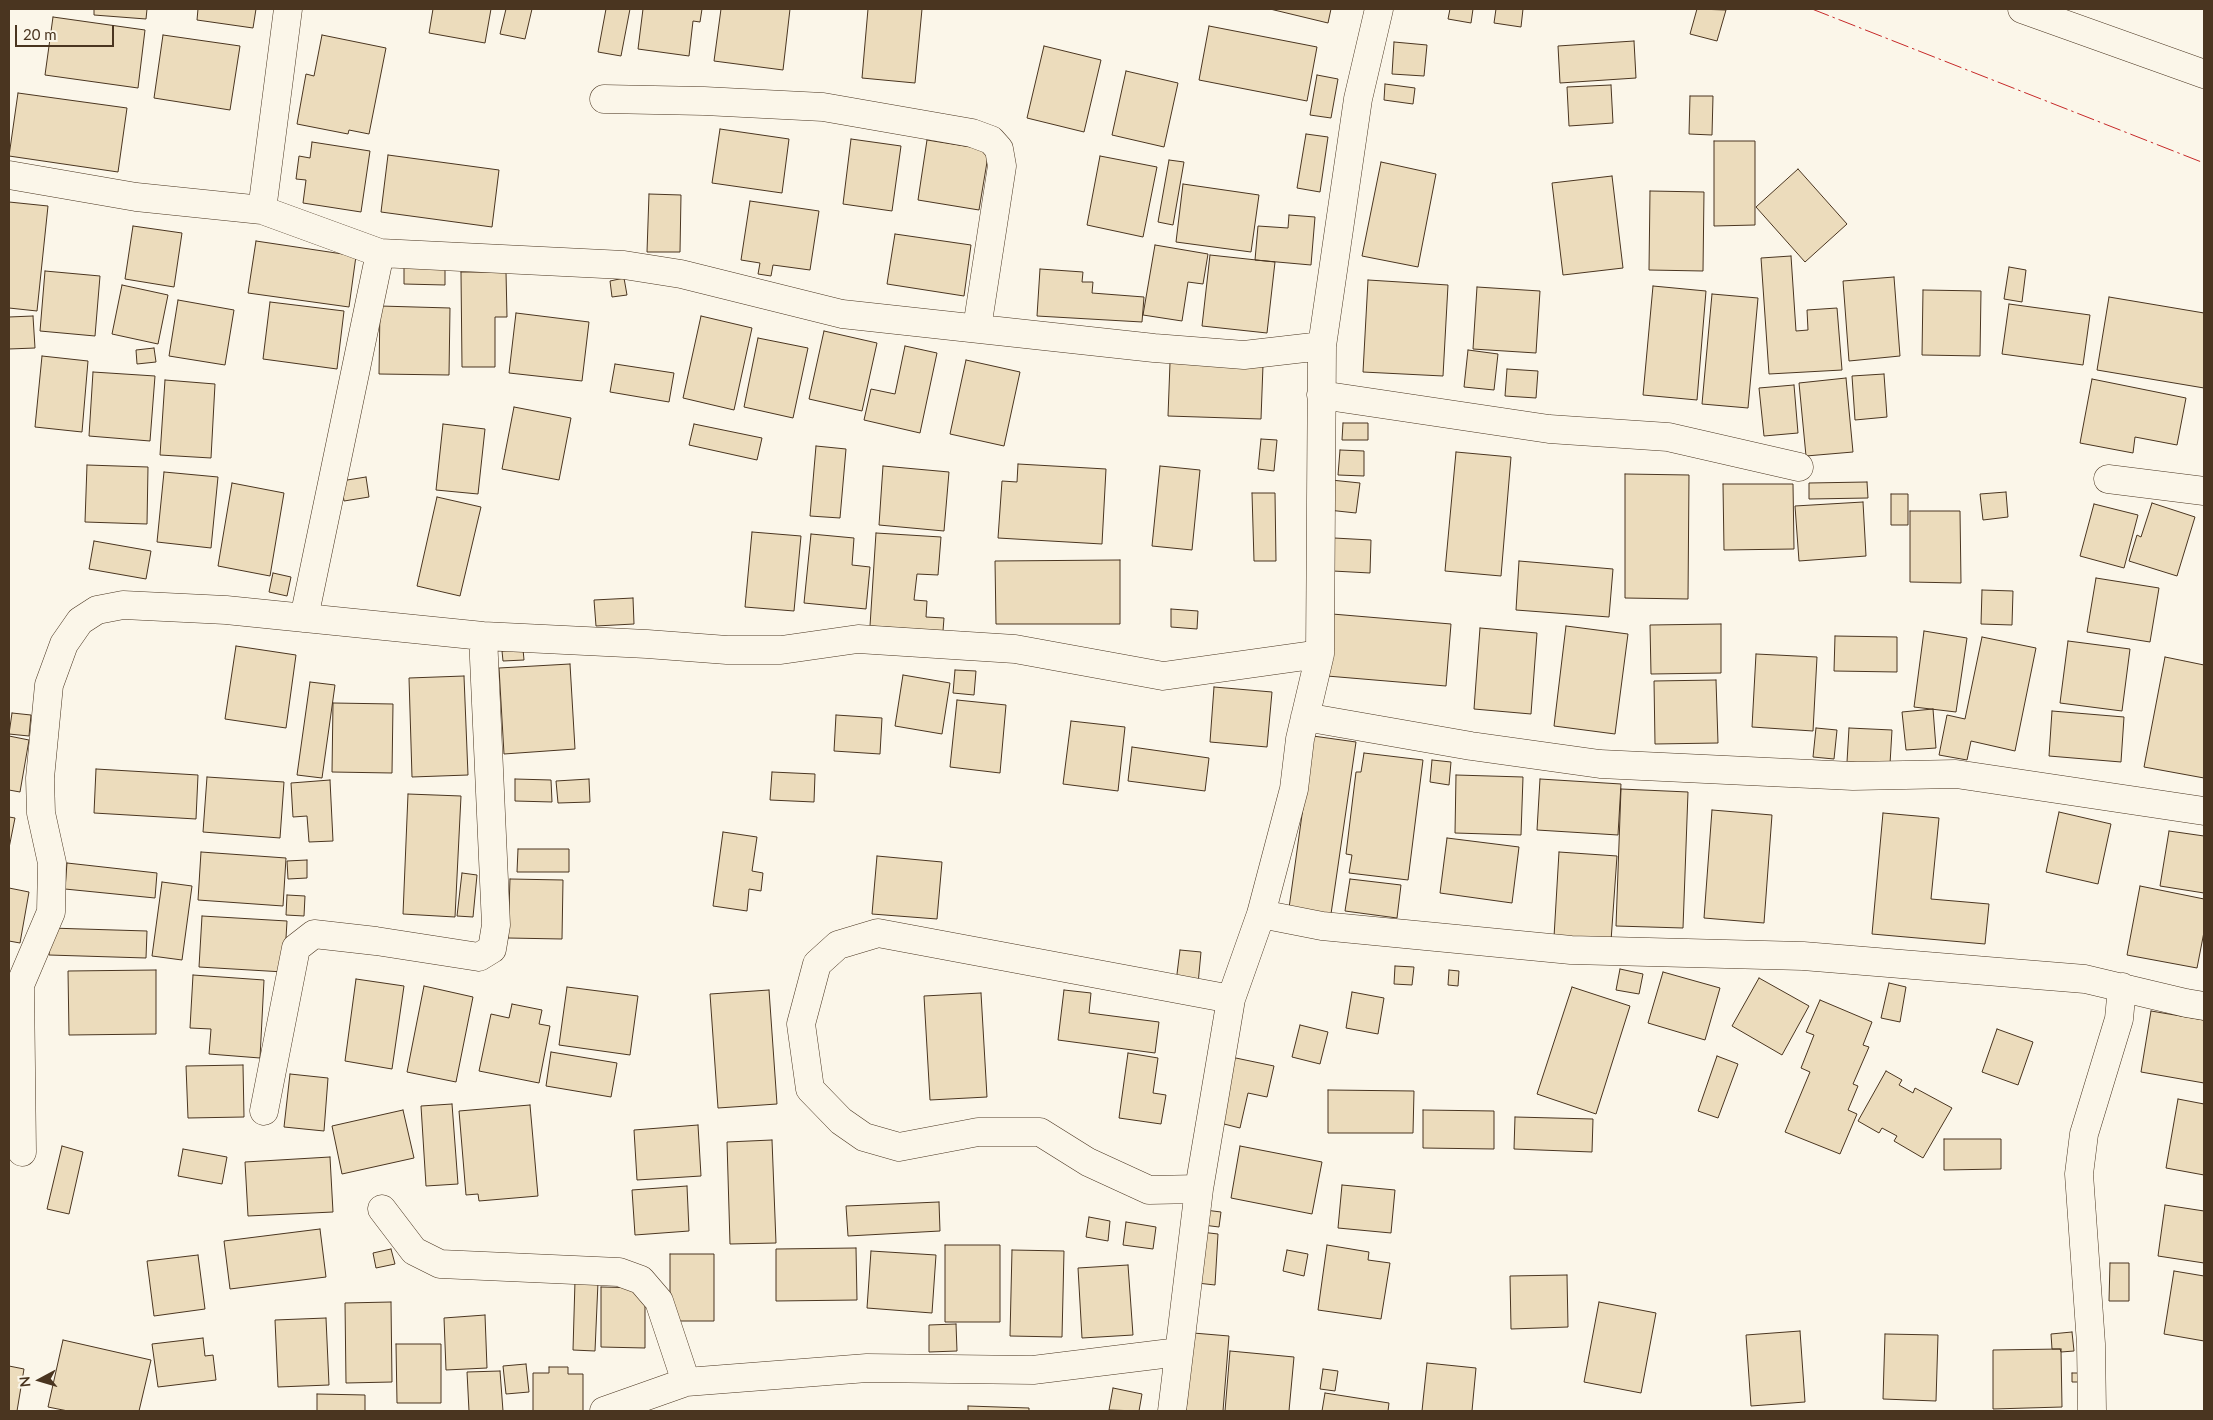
<!DOCTYPE html>
<style>
body{margin:0}
#map{position:relative;width:2213px;height:1420px;overflow:hidden;background:#fbf6e9;font-family:Lato,sans-serif}
canvas{display:block}
.frame{position:absolute;inset:0;border:10px solid #4a3520;pointer-events:none}
.north{position:absolute;left:15px;top:1355px;width:50px;height:50px;-webkit-text-stroke:4px #fbf6e9;paint-order:stroke;rotate:264deg;font-size:14px;font-weight:700;line-height:20px;text-align:center;color:#4a3520}
.north::after{content:'';display:block;margin:auto;width:18px;height:22px;background:#4a3520;clip-path:polygon(50% 0,100% 100%,50% 72%,0 100%)}
.scale{position:absolute;left:15px;top:25px;width:99px;height:22px;box-sizing:border-box;border:2px solid #4a3520;border-top:0;padding-left:6px;font-size:15px;line-height:18px;white-space:nowrap;color:#4a3520;-webkit-text-stroke:4px #fbf6e9;paint-order:stroke}
</style>
<div id="map">
<canvas width="2213" height="1420"></canvas>
<div class="frame"></div>
<div class="north">N</div>
<div class="scale">20 m</div>
</div>
<script>
const g = document.querySelector('canvas').getContext('2d');
g.lineJoin = 'round';
function fill(path, color) { g.fillStyle = color; g.fill(path, 'evenodd'); }
const toPath = rows => new Path2D(rows.map(r => 'M' + r).join(''));
function strokePath(path, color, width, dash) { g.strokeStyle = color; g.lineWidth = width; g.lineCap = dash ? 'butt' : 'round'; g.setLineDash(dash || []); g.stroke(path); }
const building = toPath([
 [94,9,147,9,146,19,94,15,94,9],
 [198,9,256,9,253,28,197,20,198,9],
 [433,9,491,9,485,43,429,33,433,9],
 [506,9,532,9,525,39,500,34,506,9],
 [606,9,630,9,621,56,598,52,606,9],
 [643,9,702,9,700,22,693,21,689,56,638,49,643,9],
 [721,9,790,9,783,70,714,61,721,9],
 [868,9,922,9,915,83,862,78,868,9],
 [1270,9,1331,9,1328,23,1270,9],
 [1450,9,1473,9,1471,23,1448,19,1450,9],
 [1496,9,1523,9,1521,27,1494,23,1496,9],
 [1697,9,1726,10,1717,41,1690,34,1697,9],
 [53,17,145,30,138,88,45,75,53,17],
 [1209,26,1317,47,1307,101,1199,80,1209,26],
 [163,35,240,46,230,110,154,98,163,35],
 [322,35,386,48,369,134,349,130,348,134,297,124,306,74,314,76,322,35],
 [1634,41,1636,78,1560,83,1558,46,1634,41],
 [1394,42,1427,45,1424,76,1392,74,1394,42],
 [1044,46,1101,60,1084,132,1027,118,1044,46],
 [1126,71,1178,83,1164,147,1112,135,1126,71],
 [1317,75,1338,79,1331,118,1310,115,1317,75],
 [1385,84,1415,88,1413,104,1384,100,1385,84],
 [1611,85,1613,123,1569,126,1567,87,1611,85],
 [18,93,127,108,118,172,9,156,18,93],
 [1690,96,1713,96,1712,135,1689,134,1690,96],
 [720,129,789,139,782,193,712,183,720,129],
 [1306,134,1328,137,1320,192,1297,188,1306,134],
 [851,139,901,146,892,211,843,204,851,139],
 [927,140,989,150,979,210,918,200,927,140],
 [1714,141,1755,141,1755,225,1714,226,1714,141],
 [312,142,370,151,361,212,303,203,306,180,296,179,299,156,310,158,312,142],
 [388,155,499,170,492,227,381,212,388,155],
 [1100,156,1157,167,1143,237,1087,225,1100,156],
 [1169,160,1184,162,1173,225,1158,222,1169,160],
 [1381,162,1436,174,1418,267,1362,256,1381,162],
 [1798,169,1847,224,1805,262,1756,207,1798,169],
 [1612,176,1623,268,1563,275,1552,183,1612,176],
 [1183,184,1259,195,1251,252,1176,242,1183,184],
 [1650,191,1704,192,1703,271,1649,270,1650,191],
 [649,194,681,195,680,252,647,252,649,194],
 [750,201,819,211,810,270,773,265,771,276,758,274,760,263,741,260,750,201],
 [9,202,48,206,37,311,9,308,9,202],
 [1289,215,1315,217,1311,265,1255,260,1258,226,1288,228,1289,215],
 [133,226,182,233,174,287,125,279,133,226],
 [895,234,971,245,964,296,887,284,895,234],
 [256,241,356,256,349,307,248,293,256,241],
 [1155,245,1208,254,1203,284,1188,282,1182,321,1143,315,1155,245],
 [1210,255,1275,262,1267,333,1202,326,1210,255],
 [1791,256,1796,331,1808,330,1807,310,1837,308,1842,370,1769,374,1761,258,1791,256],
 [404,265,445,266,445,285,404,284,404,265],
 [2009,267,2026,270,2022,302,2004,299,2009,267],
 [1040,269,1083,272,1082,282,1093,282,1092,293,1144,297,1142,322,1037,316,1040,269],
 [45,271,100,276,95,336,40,331,45,271],
 [461,272,506,272,507,317,495,317,495,367,462,367,461,272],
 [1894,277,1900,356,1849,361,1843,281,1894,277],
 [624,278,627,295,612,297,610,281,624,278],
 [1368,280,1448,285,1443,376,1363,372,1368,280],
 [122,285,168,295,158,344,112,334,122,285],
 [1653,286,1706,291,1697,400,1643,395,1653,286],
 [1477,287,1540,291,1536,353,1473,349,1477,287],
 [1923,290,1981,291,1980,356,1922,355,1923,290],
 [1712,294,1758,298,1748,408,1702,404,1712,294],
 [2109,297,2204,313,2204,388,2097,370,2109,297],
 [178,300,234,310,225,365,169,356,178,300],
 [270,302,344,311,337,369,263,359,270,302],
 [2009,304,2090,315,2083,365,2002,354,2009,304],
 [380,306,450,308,449,375,379,374,380,306],
 [516,313,589,322,582,381,509,373,516,313],
 [33,316,35,348,9,349,9,317,33,316],
 [701,316,752,328,734,410,683,398,701,316],
 [824,331,877,343,862,411,809,399,824,331],
 [758,338,808,348,793,418,744,407,758,338],
 [905,346,937,353,920,433,864,420,871,389,895,394,905,346],
 [154,348,156,362,137,364,136,350,154,348],
 [1468,350,1498,354,1494,390,1464,387,1468,350],
 [42,356,88,361,82,432,35,427,42,356],
 [966,360,1020,372,1004,446,950,434,966,360],
 [1170,363,1263,365,1261,419,1168,416,1170,363],
 [615,364,674,373,669,402,610,392,615,364],
 [1507,369,1538,371,1536,398,1505,396,1507,369],
 [93,372,155,376,150,441,89,436,93,372],
 [1884,374,1887,417,1855,420,1852,376,1884,374],
 [1846,378,1853,452,1806,456,1799,383,1846,378],
 [2092,379,2186,398,2177,445,2135,437,2133,453,2080,443,2092,379],
 [165,380,215,384,211,458,160,455,165,380],
 [1794,385,1798,433,1764,436,1759,388,1794,385],
 [514,407,571,418,559,480,502,469,514,407],
 [1343,423,1368,423,1368,440,1342,440,1343,423],
 [443,424,485,429,478,494,436,490,443,424],
 [694,424,762,438,757,460,689,445,694,424],
 [1261,439,1277,440,1274,471,1258,469,1261,439],
 [816,446,846,449,840,518,810,516,816,446],
 [1340,450,1364,451,1364,476,1338,475,1340,450],
 [1456,452,1511,457,1501,576,1445,571,1456,452],
 [1018,464,1106,469,1102,544,998,538,1002,481,1017,482,1018,464],
 [87,465,148,467,147,524,85,522,87,465],
 [883,466,949,472,944,531,879,525,883,466],
 [1160,466,1200,470,1192,550,1152,546,1160,466],
 [164,472,218,477,211,548,157,542,164,472],
 [1625,474,1689,475,1688,599,1625,598,1625,474],
 [366,477,369,497,344,501,341,481,366,477],
 [1331,480,1360,483,1356,513,1328,510,1331,480],
 [1867,482,1868,498,1809,499,1809,483,1867,482],
 [232,483,284,493,270,576,218,566,232,483],
 [1723,484,1793,484,1794,549,1724,550,1723,484],
 [2006,492,2008,517,1983,520,1980,494,2006,492],
 [1252,493,1275,493,1276,561,1254,561,1252,493],
 [1891,494,1908,494,1908,525,1891,525,1891,494],
 [437,497,481,507,460,596,417,586,437,497],
 [1863,502,1866,556,1799,561,1795,506,1863,502],
 [2152,503,2195,517,2177,576,2129,561,2137,535,2141,537,2152,503],
 [2094,504,2138,515,2124,568,2080,556,2094,504],
 [1910,511,1960,511,1961,583,1910,582,1910,511],
 [752,532,801,536,794,611,745,607,752,532],
 [876,533,941,537,938,575,917,574,914,600,927,601,926,617,944,618,943,631,870,626,876,533],
 [811,534,854,538,852,565,870,567,866,609,804,603,811,534],
 [1334,538,1371,540,1370,573,1333,571,1334,538],
 [94,541,151,551,146,579,89,569,94,541],
 [1120,560,1120,624,996,624,995,561,1120,560],
 [1519,561,1613,569,1609,617,1516,610,1519,561],
 [273,573,291,577,287,596,269,592,273,573],
 [2096,578,2159,588,2150,642,2087,632,2096,578],
 [1982,590,2013,591,2012,625,1981,624,1982,590],
 [633,598,634,624,596,626,594,600,633,598],
 [1171,609,1198,611,1197,629,1171,627,1171,609],
 [1332,614,1451,624,1446,686,1327,676,1332,614],
 [1721,624,1721,673,1651,674,1650,625,1721,624],
 [1566,626,1628,634,1615,734,1554,726,1566,626],
 [1480,628,1537,633,1531,714,1474,709,1480,628],
 [1924,631,1967,638,1956,712,1914,707,1924,631],
 [1835,636,1897,637,1897,672,1834,671,1835,636],
 [1982,637,2036,648,2015,751,1971,741,1967,760,1939,755,1947,715,1965,719,1982,637],
 [2068,641,2130,649,2122,711,2060,703,2068,641],
 [236,646,296,655,286,728,225,719,236,646],
 [523,649,524,660,503,661,502,651,523,649],
 [1756,654,1817,657,1813,731,1752,727,1756,654],
 [2165,657,2204,665,2204,778,2144,767,2165,657],
 [570,664,575,749,504,754,499,668,570,664],
 [955,670,976,671,974,695,953,693,955,670],
 [903,675,950,683,942,734,895,726,903,675],
 [464,676,468,775,412,777,409,678,464,676],
 [1716,680,1718,743,1655,744,1654,681,1716,680],
 [310,682,335,685,322,778,297,775,310,682],
 [1214,687,1272,692,1267,747,1210,742,1214,687],
 [957,700,1006,705,1000,773,950,767,957,700],
 [333,703,393,704,392,773,332,772,333,703],
 [1933,709,1936,748,1906,750,1902,712,1933,709],
 [2052,711,2124,717,2121,762,2049,756,2052,711],
 [12,713,31,715,29,736,9,734,12,713],
 [836,715,882,718,880,754,834,751,836,715],
 [1071,721,1125,727,1118,791,1063,784,1071,721],
 [1816,728,1837,730,1834,759,1813,757,1816,728],
 [1849,728,1892,730,1890,764,1847,762,1849,728],
 [9,736,29,740,20,792,9,790,9,736],
 [1313,736,1356,742,1331,914,1289,908,1313,736],
 [1132,747,1209,758,1205,791,1128,781,1132,747],
 [1364,753,1423,760,1408,880,1349,873,1352,855,1346,854,1356,772,1361,772,1364,753],
 [1432,760,1451,762,1449,785,1430,782,1432,760],
 [96,769,198,775,196,819,94,813,96,769],
 [772,772,815,774,814,802,770,800,772,772],
 [1456,775,1523,777,1521,835,1455,833,1456,775],
 [207,777,284,782,280,838,203,832,207,777],
 [515,779,551,780,552,802,515,801,515,779],
 [589,779,590,802,558,803,556,781,589,779],
 [1540,779,1621,784,1618,835,1537,830,1540,779],
 [330,780,333,841,309,842,307,816,293,817,291,783,330,780],
 [1621,789,1688,792,1683,928,1616,926,1621,789],
 [408,794,461,796,455,917,403,914,408,794],
 [1712,810,1772,815,1764,923,1704,918,1712,810],
 [2059,812,2111,824,2098,884,2046,872,2059,812],
 [1883,813,1939,818,1931,899,1989,904,1985,944,1872,934,1883,813],
 [9,817,15,818,9,848,9,817],
 [2169,831,2204,836,2204,893,2160,886,2169,831],
 [723,832,757,837,752,871,763,873,761,891,749,889,747,911,713,906,723,832],
 [1447,838,1519,847,1512,903,1440,893,1447,838],
 [518,849,569,849,569,872,517,872,518,849],
 [201,852,286,858,283,906,198,900,201,852],
 [1559,852,1617,856,1611,941,1554,937,1559,852],
 [877,856,942,862,937,919,872,914,877,856],
 [307,860,307,878,288,879,287,861,307,860],
 [67,863,157,873,155,898,65,889,67,863],
 [462,873,477,875,473,917,457,916,462,873],
 [510,879,563,880,562,939,508,938,510,879],
 [1350,879,1401,885,1397,918,1345,911,1350,879],
 [162,882,192,886,182,960,152,956,162,882],
 [2140,886,2204,899,2204,932,2197,968,2127,955,2140,886],
 [9,888,29,892,20,943,9,941,9,888],
 [287,895,305,896,304,916,286,915,287,895],
 [202,916,287,921,284,972,199,967,202,916],
 [50,928,147,931,146,958,49,955,50,928],
 [1180,950,1201,952,1198,984,1176,982,1180,950],
 [1395,966,1414,967,1412,985,1394,984,1395,966],
 [1620,969,1643,974,1639,994,1616,990,1620,969],
 [156,970,156,1034,69,1035,68,971,156,970],
 [1449,970,1459,971,1458,986,1448,985,1449,970],
 [1663,972,1720,988,1705,1040,1648,1023,1663,972],
 [193,975,264,980,260,1058,209,1054,211,1029,190,1028,193,975],
 [1759,978,1809,1006,1782,1055,1732,1026,1759,978],
 [356,979,404,986,392,1069,345,1061,356,979],
 [1889,983,1906,987,1900,1022,1881,1018,1889,983],
 [424,986,473,997,456,1082,407,1072,424,986],
 [567,987,638,996,630,1055,559,1045,567,987],
 [1572,987,1630,1006,1596,1114,1537,1094,1572,987],
 [769,990,777,1104,718,1108,710,994,769,990],
 [1064,990,1091,993,1089,1013,1159,1022,1155,1053,1058,1040,1064,990],
 [1352,992,1384,998,1378,1034,1346,1028,1352,992],
 [981,993,987,1097,930,1100,924,996,981,993],
 [1820,1000,1872,1022,1863,1045,1869,1047,1853,1084,1858,1086,1848,1110,1857,1114,1840,1154,1785,1132,1810,1072,1801,1068,1814,1035,1806,1032,1820,1000],
 [512,1004,542,1010,539,1024,550,1026,539,1083,479,1071,491,1014,509,1018,512,1004],
 [2151,1011,2204,1020,2204,1083,2141,1072,2151,1011],
 [1300,1025,1328,1032,1320,1064,1292,1057,1300,1025],
 [1997,1029,2033,1042,2018,1085,1982,1072,1997,1029],
 [551,1052,617,1063,611,1097,546,1086,551,1052],
 [1128,1053,1158,1058,1153,1093,1166,1095,1161,1124,1119,1118,1128,1053],
 [1717,1056,1738,1064,1718,1118,1698,1111,1717,1056],
 [1231,1057,1274,1066,1267,1097,1248,1093,1240,1128,1216,1122,1231,1057],
 [243,1065,244,1117,188,1118,186,1066,243,1065],
 [1886,1071,1902,1080,1899,1085,1913,1093,1915,1088,1952,1108,1923,1158,1894,1141,1897,1136,1882,1128,1879,1133,1858,1121,1886,1071],
 [290,1074,328,1078,324,1131,284,1127,290,1074],
 [1328,1090,1414,1091,1413,1133,1328,1133,1328,1090],
 [2178,1099,2204,1104,2204,1175,2166,1168,2178,1099],
 [452,1104,458,1184,426,1186,421,1106,452,1104],
 [530,1105,538,1196,479,1201,478,1194,466,1195,459,1111,530,1105],
 [403,1110,414,1158,342,1174,332,1126,403,1110],
 [1423,1110,1494,1111,1494,1149,1423,1148,1423,1110],
 [1515,1117,1593,1119,1592,1152,1514,1149,1515,1117],
 [698,1125,701,1176,637,1180,634,1130,698,1125],
 [1944,1139,2001,1139,2001,1169,1944,1170,1944,1139],
 [772,1140,776,1243,730,1244,727,1142,772,1140],
 [62,1146,83,1152,69,1214,47,1209,62,1146],
 [1240,1146,1322,1162,1312,1214,1231,1198,1240,1146],
 [183,1149,227,1157,222,1184,178,1176,183,1149],
 [330,1157,333,1212,248,1216,245,1162,330,1157],
 [1342,1185,1395,1190,1391,1233,1338,1228,1342,1185],
 [687,1186,689,1231,635,1235,632,1190,687,1186],
 [939,1202,940,1231,848,1236,846,1206,939,1202],
 [2165,1205,2204,1211,2204,1263,2158,1256,2165,1205],
 [1205,1210,1221,1212,1219,1227,1203,1225,1205,1210],
 [1089,1217,1110,1221,1108,1241,1086,1237,1089,1217],
 [1126,1222,1156,1227,1153,1249,1123,1245,1126,1222],
 [320,1229,326,1277,230,1289,224,1241,320,1229],
 [1201,1232,1218,1234,1215,1285,1197,1283,1201,1232],
 [945,1245,1000,1245,1000,1322,945,1322,945,1245],
 [1327,1245,1369,1252,1368,1260,1390,1263,1381,1319,1318,1310,1327,1245],
 [856,1248,857,1300,776,1301,776,1249,856,1248],
 [391,1249,395,1264,376,1268,373,1253,391,1249],
 [1012,1250,1064,1251,1062,1337,1010,1336,1012,1250],
 [1287,1250,1308,1254,1304,1276,1283,1271,1287,1250],
 [871,1251,936,1255,932,1313,867,1308,871,1251],
 [670,1254,714,1254,714,1321,670,1321,670,1254],
 [198,1255,205,1309,154,1316,147,1261,198,1255],
 [2110,1263,2129,1263,2129,1301,2109,1301,2110,1263],
 [1128,1265,1133,1335,1082,1338,1078,1268,1128,1265],
 [2174,1271,2204,1276,2204,1341,2164,1334,2174,1271],
 [1567,1275,1568,1327,1511,1329,1510,1276,1567,1275],
 [575,1281,598,1282,595,1351,573,1350,575,1281],
 [601,1287,645,1288,645,1348,601,1347,601,1287],
 [391,1302,392,1382,346,1383,345,1303,391,1302],
 [1599,1302,1656,1313,1641,1393,1584,1382,1599,1302],
 [485,1315,487,1368,446,1370,444,1318,485,1315],
 [326,1318,329,1385,278,1387,275,1320,326,1318],
 [956,1324,957,1351,929,1352,929,1325,956,1324],
 [1800,1331,1805,1402,1751,1406,1746,1335,1800,1331],
 [2072,1332,2074,1351,2061,1352,2060,1349,2052,1349,2051,1334,2072,1332],
 [1193,1333,1229,1336,1223,1411,1186,1411,1193,1333],
 [1885,1334,1938,1335,1936,1401,1883,1399,1885,1334],
 [203,1338,205,1356,213,1355,216,1380,158,1387,152,1344,203,1338],
 [63,1340,151,1360,139,1411,68,1411,48,1407,63,1340],
 [396,1344,441,1344,441,1403,397,1403,396,1344],
 [2061,1349,2062,1407,1993,1409,1993,1350,2061,1349],
 [1230,1351,1294,1357,1289,1411,1225,1411,1230,1351],
 [1427,1363,1476,1368,1472,1411,1422,1411,1427,1363],
 [526,1364,529,1392,506,1394,503,1366,526,1364],
 [9,1366,24,1369,17,1411,9,1411,9,1366],
 [549,1367,568,1367,568,1374,583,1374,583,1411,533,1411,533,1373,549,1373,549,1367],
 [1323,1369,1338,1371,1335,1391,1320,1389,1323,1369],
 [500,1371,503,1411,469,1411,467,1372,500,1371],
 [2072,1373,2080,1373,2080,1382,2072,1382,2072,1373],
 [1113,1388,1142,1394,1139,1411,1109,1410,1113,1388],
 [1325,1393,1389,1403,1388,1411,1322,1411,1325,1393],
 [317,1394,365,1395,365,1411,317,1411,317,1394],
 [968,1406,1029,1408,1029,1411,968,1411,968,1406]
]);
fill(building, '#ecdcbc');
strokePath(building, '#4a3520', 1);
const minor = toPath([
 [2022,9,2204,74],
 [604,99,704,101,823,107,972,133,991,140,999,149,1002,166,977,328],
 [9,175,136,197,262,210,380,253,624,265,681,274,842,314,1154,348,1244,355,1322,346],
 [262,210,288,9],
 [1321,395,1549,429,1668,437,1799,467],
 [2108,479,2204,491],
 [304,618,380,253],
 [1305,717,1471,746,1600,764,1853,776,1956,774,2204,811],
 [1261,914,1322,926,1571,950,1803,956,2085,979,2186,1003,2204,1006],
 [264,1111,296,948,314,934,376,941,479,957,492,949,496,925,483,636],
 [22,1152,20,985,51,912,52,863,41,813,40,778,49,685,64,644,80,621,97,610,123,605,226,610,483,636,647,644,727,650,781,650,858,639,1015,649,1163,676,1320,654],
 [1199,1189,1149,1190,1088,1162,1040,1132,978,1132,899,1147,864,1137,841,1121,810,1089,801,1024,817,964,838,945,878,933,1231,999],
 [382,1209,414,1251,440,1264,619,1272,641,1280,659,1301,686,1382],
 [604,1411,686,1382,867,1368,1033,1370,1179,1352],
 [1172,1411,1199,1189,1231,999,1261,914,1294,789,1300,739,1320,654,1322,346,1358,99,1379,9],
 [2092,1411,2091,1344,2079,1174,2084,1134,2119,1019,2122,987]
]);
strokePath(minor, '#4a3520', 29);
strokePath(minor, '#fbf6e9', 28);
strokePath(toPath([
 [1812,9,2204,163]
]), '#c62828', 1, [18, 4, 2.5, 4]);
</script>
